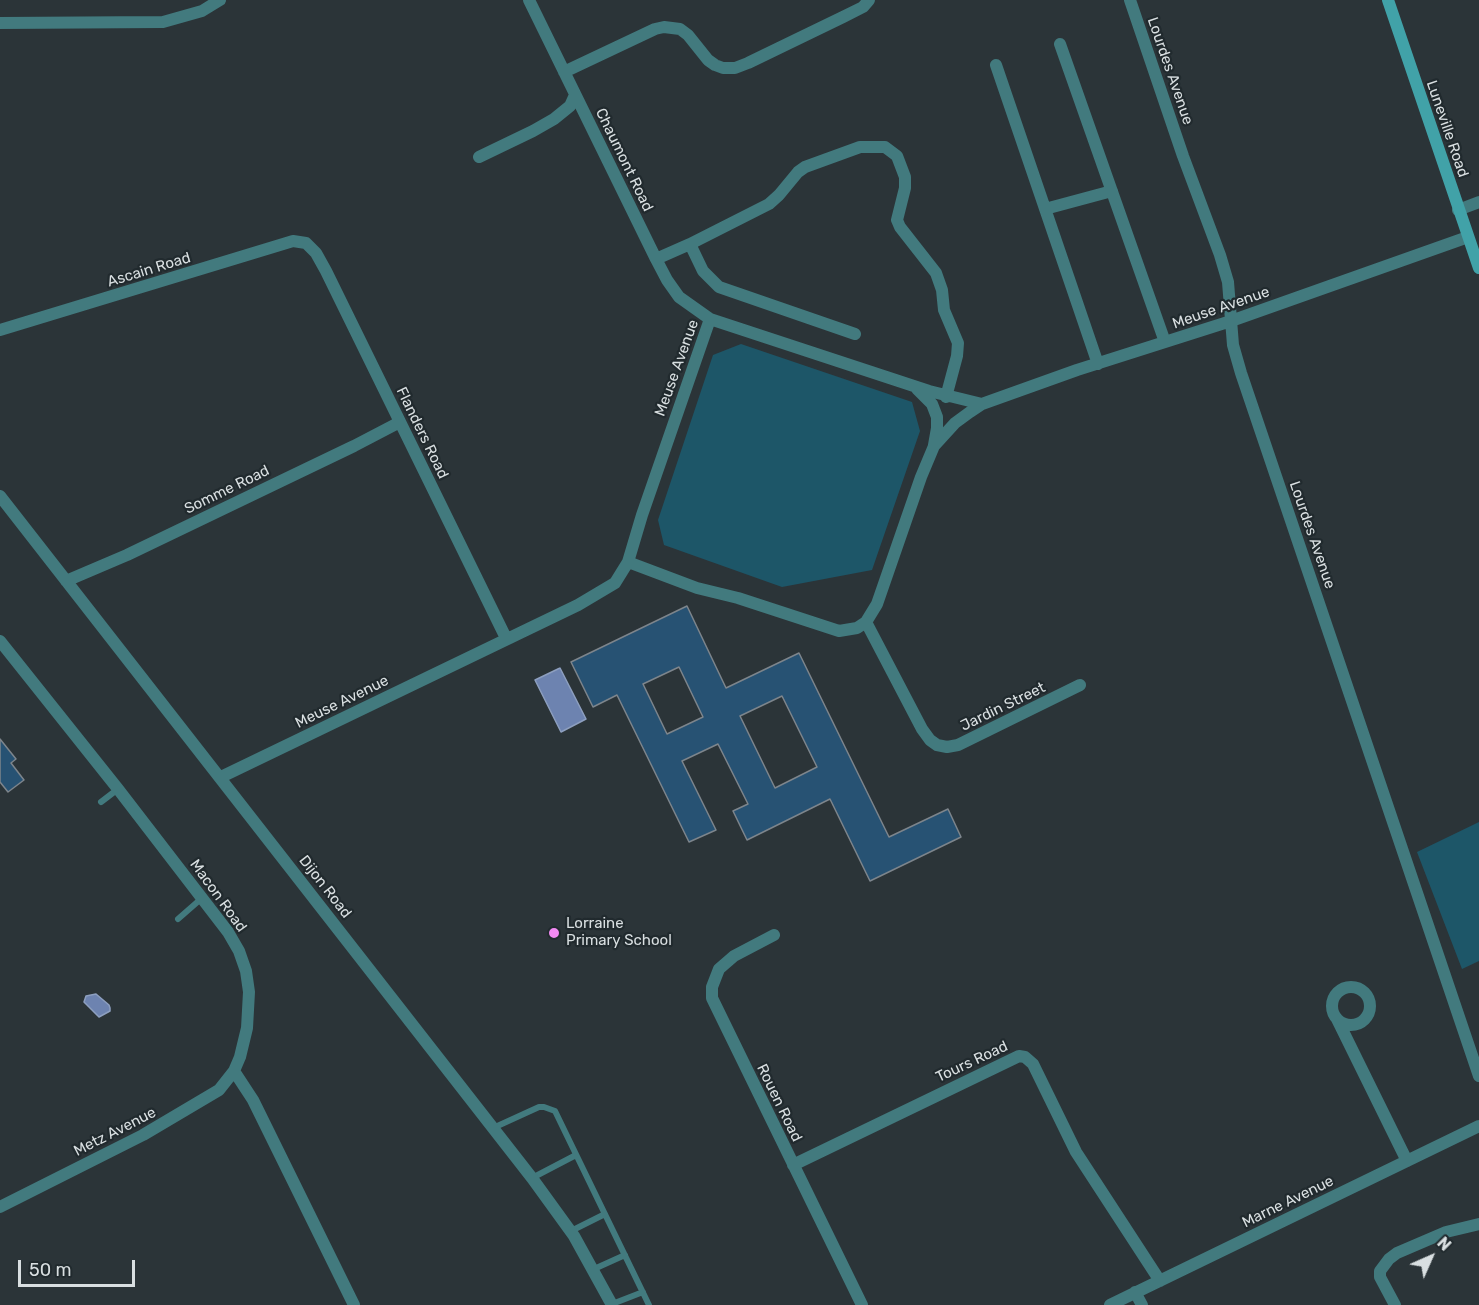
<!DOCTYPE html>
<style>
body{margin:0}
#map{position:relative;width:1479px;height:1305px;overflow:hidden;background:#2b3438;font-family:Rubik,sans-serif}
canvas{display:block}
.north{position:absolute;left:1401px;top:1227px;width:60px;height:60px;-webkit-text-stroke:4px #212a2e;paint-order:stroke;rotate:45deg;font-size:16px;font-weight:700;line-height:24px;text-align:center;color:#d9dfe1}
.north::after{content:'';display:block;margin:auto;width:21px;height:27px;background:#d9dfe1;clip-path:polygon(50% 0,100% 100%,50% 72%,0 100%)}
.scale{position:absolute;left:18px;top:1260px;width:117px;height:27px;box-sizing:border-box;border:3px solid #d9dfe1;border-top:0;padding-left:8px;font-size:18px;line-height:21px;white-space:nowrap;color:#d9dfe1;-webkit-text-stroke:4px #212a2e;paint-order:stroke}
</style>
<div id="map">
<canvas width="1479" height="1305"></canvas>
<div class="north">N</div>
<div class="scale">50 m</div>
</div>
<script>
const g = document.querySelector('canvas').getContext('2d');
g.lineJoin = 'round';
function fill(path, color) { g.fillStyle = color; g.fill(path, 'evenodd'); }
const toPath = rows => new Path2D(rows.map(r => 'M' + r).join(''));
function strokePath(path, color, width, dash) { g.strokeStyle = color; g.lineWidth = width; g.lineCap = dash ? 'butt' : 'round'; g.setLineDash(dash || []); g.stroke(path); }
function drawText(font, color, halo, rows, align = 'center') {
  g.font = font + ' Rubik,sans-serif'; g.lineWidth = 4.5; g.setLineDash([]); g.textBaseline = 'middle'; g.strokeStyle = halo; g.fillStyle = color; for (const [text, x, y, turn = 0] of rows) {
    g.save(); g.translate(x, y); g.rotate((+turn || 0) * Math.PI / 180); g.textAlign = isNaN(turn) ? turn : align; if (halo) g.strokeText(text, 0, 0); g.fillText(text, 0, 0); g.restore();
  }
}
fill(toPath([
 [741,344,912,402,920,431,872,570,782,587,664,545,658,520,713,355],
 [1479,822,1479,961,1462,969,1417,852]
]), '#1d5668');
const water = toPath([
 [560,668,586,719,561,732,535,680,560,668],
 [96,994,109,1005,110,1008,110,1011,99,1017,84,1002,86,996,96,994]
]);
fill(water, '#6d83b0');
strokePath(water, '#8d9fbf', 1.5);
const building = toPath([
 [687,606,726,688,799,653,889,837,948,809,961,837,870,881,830,799,747,840,733,811,748,804,718,744,682,761,716,830,689,842,617,695,593,707,571,662,687,606],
 [679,667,703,717,667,734,643,684,679,667],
 [782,696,817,767,775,788,740,716,782,696],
 [0,739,16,759,11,763,24,780,8,792,0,782,0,739]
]);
fill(building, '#275273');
strokePath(building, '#7d858c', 1.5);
strokePath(toPath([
 [101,802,118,789],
 [178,919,202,898],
 [493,1128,539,1107,544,1107,555,1111,649,1305],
 [532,1178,576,1155],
 [571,1231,605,1214],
 [594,1269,625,1255],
 [612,1304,643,1292]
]), '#427a7e', 6);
strokePath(toPath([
 [529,0,656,259,667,280,679,297,710,319,929,391,982,404],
 [1130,0,1183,156,1220,255,1228,282,1233,345,1241,373,1479,1076],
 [0,23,163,22,202,11,220,0],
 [1060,44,1165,342],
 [996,65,1098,364],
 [564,72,655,29,664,27,680,29,688,35,708,60,715,65,723,68,735,68,748,63,843,17,863,7,869,0],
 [479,157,533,131,554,119,570,106,575,95],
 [1045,209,1112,191],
 [1458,210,1479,202],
 [690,244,703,271,719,287,855,334],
 [656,259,690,244,769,204,779,195,798,172,805,167,860,147,885,147,897,156,905,177,905,188,897,220,900,227,936,273,942,290,944,310,958,343,957,356,946,397],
 [0,330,293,241,306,243,316,253,326,271,506,638],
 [917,389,932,404,937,417,937,428,934,445],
 [0,496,532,1178,574,1236,612,1305],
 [628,562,697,588,738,598,839,631,857,628,866,622,877,604,921,477,934,446,955,423,970,412,982,404,1077,370,1231,321,1468,237],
 [66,581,127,555,354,446,400,422],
 [866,622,922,729,930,740,937,745,947,747,958,745,1080,685],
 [0,641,118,789,228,932,239,951,246,971,249,992,247,1028,240,1057,234,1071,219,1090,143,1135,0,1207],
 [221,777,578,605,615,583,628,562,642,515,710,319],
 [774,935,734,956,719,969,712,987,712,998,862,1305],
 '1332 1006a19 19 0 1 1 38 0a19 19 0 1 1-38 0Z',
 [1337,1019,1407,1161],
 [234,1071,253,1100,354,1305],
 [793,1165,1019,1056,1025,1057,1033,1064,1076,1152,1160,1281],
 [1135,1292,1142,1305],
 [1110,1305,1479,1126],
 [1395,1305,1380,1277,1380,1271,1389,1259,1397,1253,1446,1232,1479,1224]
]), '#427a7e', 12);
strokePath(toPath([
 [1388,0,1479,268]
]), '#41a2a8', 12);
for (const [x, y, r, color] of [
 [554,933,6,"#f28af2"]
]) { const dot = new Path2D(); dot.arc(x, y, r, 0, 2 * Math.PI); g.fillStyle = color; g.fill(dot); strokePath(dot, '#212a2e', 2); }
drawText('15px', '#d9dfe1', '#212a2e', [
 ["Lourdes Avenue",1170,71,71],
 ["Luneville Road",1447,129,71],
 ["Chaumont Road",624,160,64],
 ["Ascain Road",149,270,-17],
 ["Meuse Avenue",1221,308,-19],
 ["Meuse Avenue",677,368,-70],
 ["Flanders Road",422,433,64],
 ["Somme Road",227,490,-26],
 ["Lourdes Avenue",1312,535,71],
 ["Meuse Avenue",342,702,-26],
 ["Jardin Street",1003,707,-26],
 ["Dijon Road",325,887,52],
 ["Macon Road",218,896,54],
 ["Tours Road",972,1062,-25],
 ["Rouen Road",779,1103,64],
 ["Metz Avenue",115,1132,-27],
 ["Marne Avenue",1288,1202,-26]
]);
drawText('15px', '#d9dfe1', '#212a2e', [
 ["Lorraine",566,924],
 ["Primary School",566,941]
], 'left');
</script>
